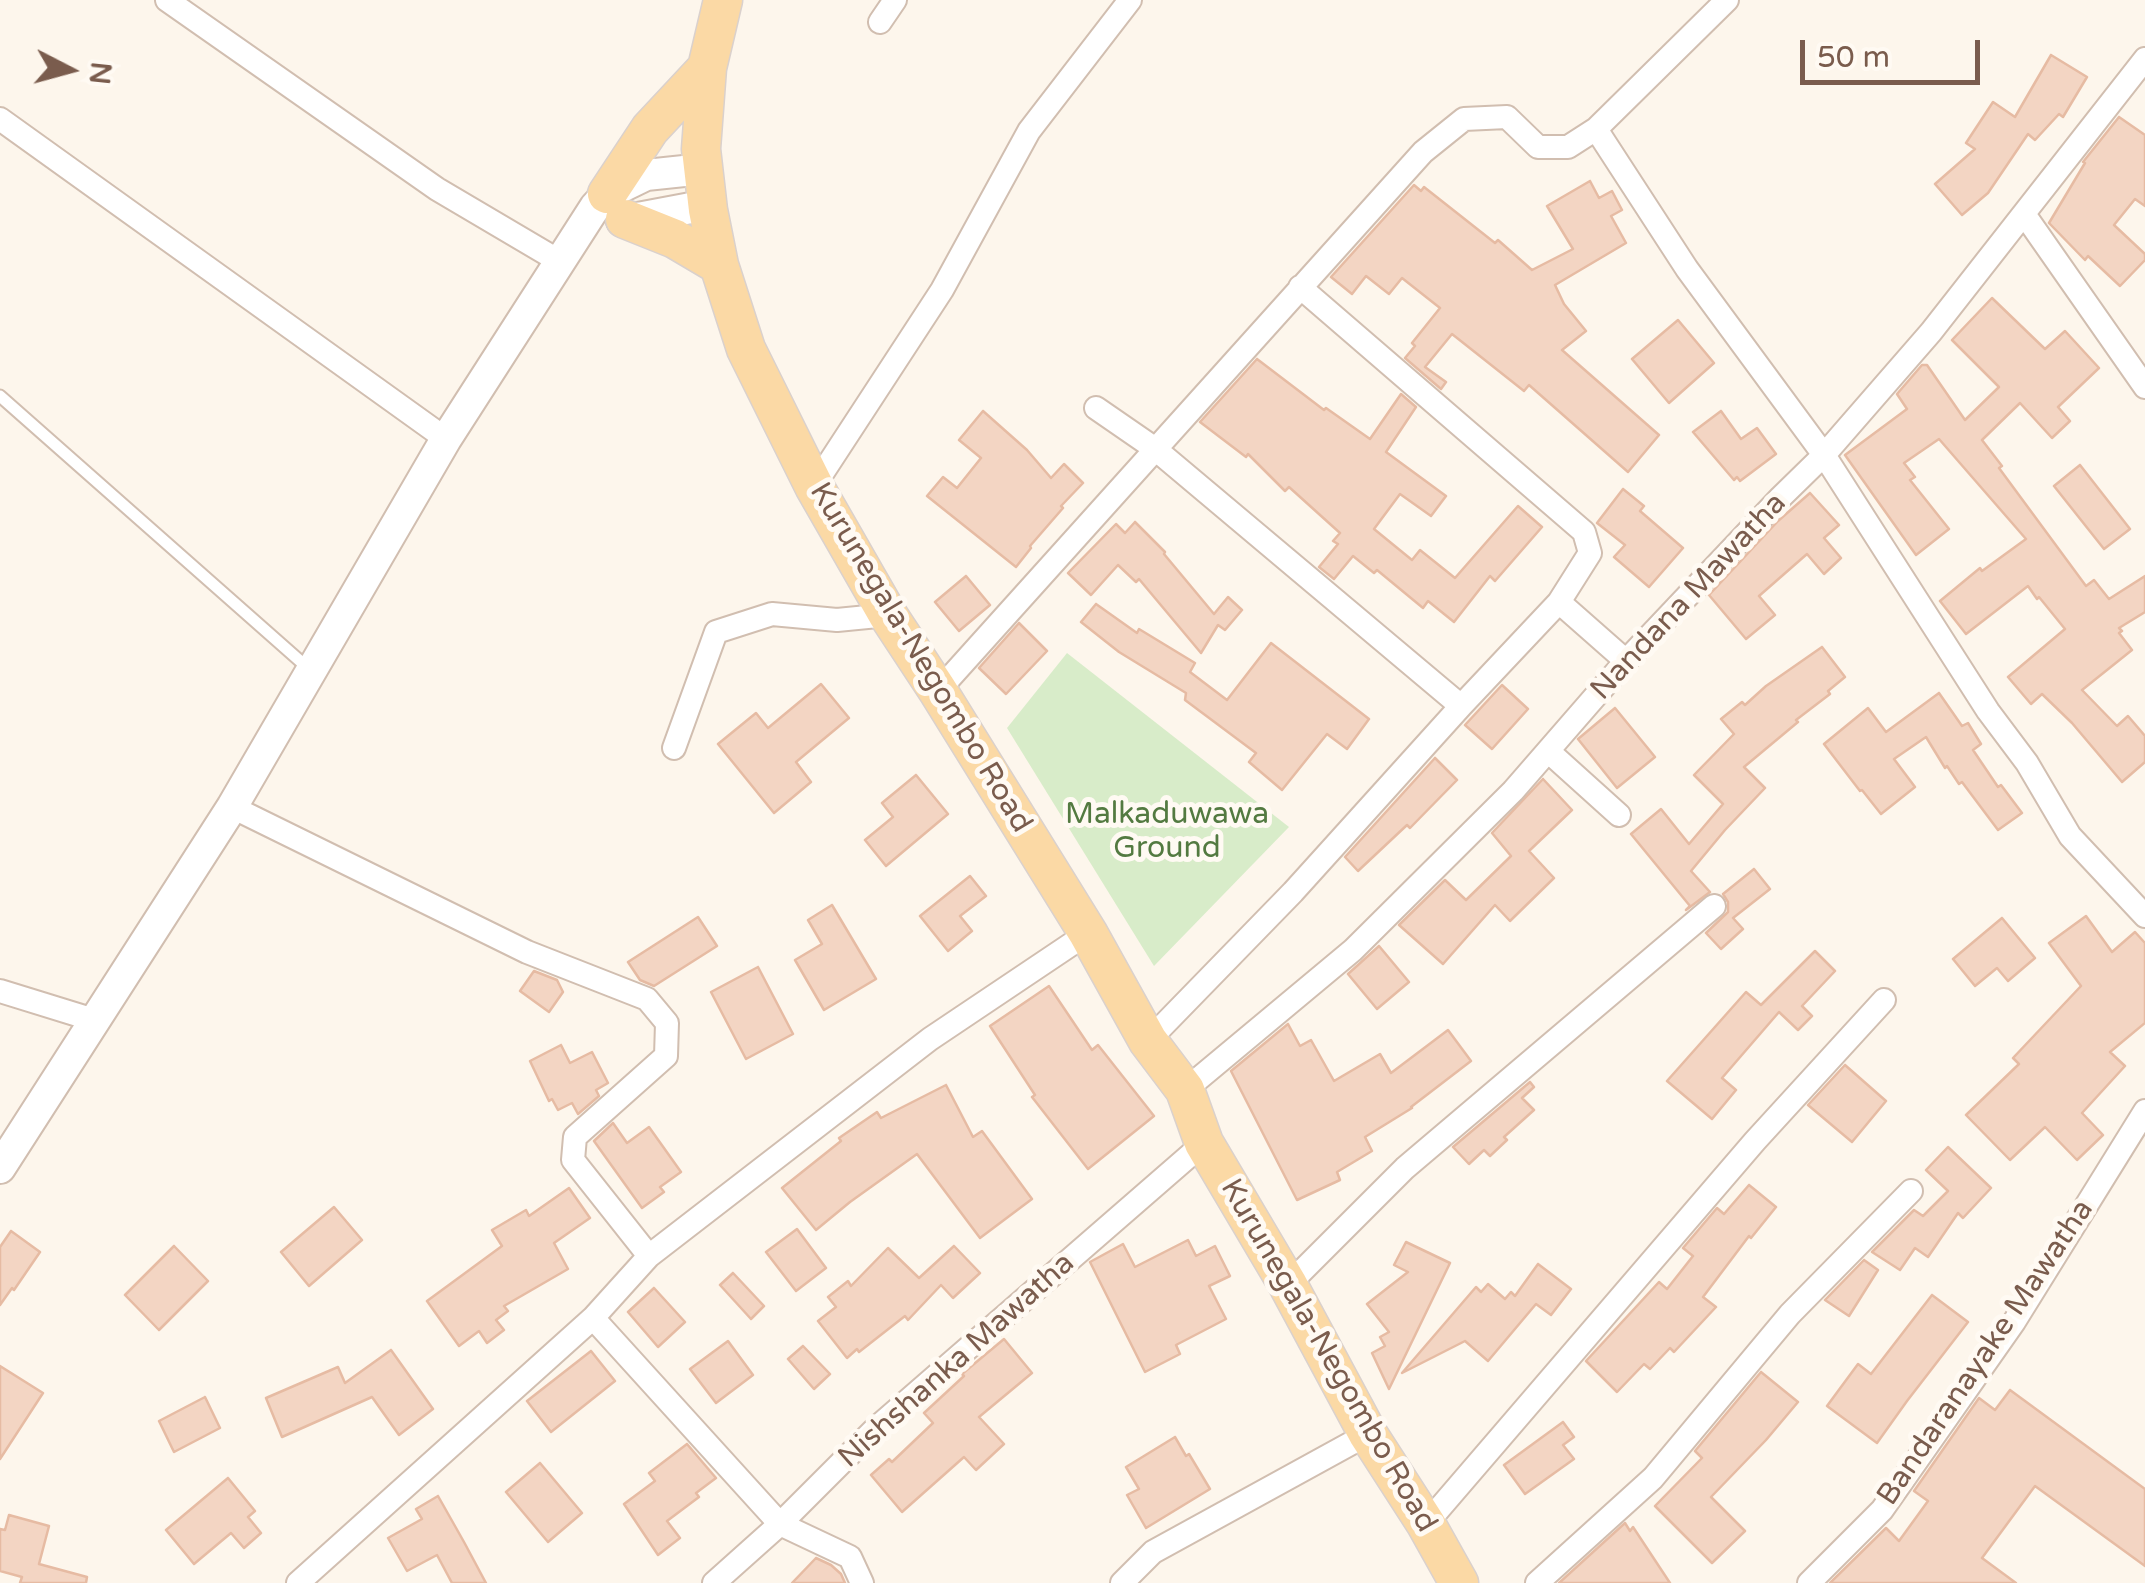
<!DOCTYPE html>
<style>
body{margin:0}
#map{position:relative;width:2145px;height:1583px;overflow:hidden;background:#fdf6ec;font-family:"Varela Round",sans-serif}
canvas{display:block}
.north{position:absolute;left:20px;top:20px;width:100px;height:100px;-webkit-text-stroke:8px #fffaf3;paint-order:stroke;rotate:96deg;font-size:28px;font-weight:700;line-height:40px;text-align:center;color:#7a5c4d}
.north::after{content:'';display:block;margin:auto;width:35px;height:45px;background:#7a5c4d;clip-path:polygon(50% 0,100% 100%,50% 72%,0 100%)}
.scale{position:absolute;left:1800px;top:40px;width:180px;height:45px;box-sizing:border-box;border:5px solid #7a5c4d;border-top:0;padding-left:12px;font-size:30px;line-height:35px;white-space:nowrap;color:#7a5c4d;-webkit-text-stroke:8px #fffaf3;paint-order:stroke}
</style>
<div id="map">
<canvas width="2145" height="1583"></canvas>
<div class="north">N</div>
<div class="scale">50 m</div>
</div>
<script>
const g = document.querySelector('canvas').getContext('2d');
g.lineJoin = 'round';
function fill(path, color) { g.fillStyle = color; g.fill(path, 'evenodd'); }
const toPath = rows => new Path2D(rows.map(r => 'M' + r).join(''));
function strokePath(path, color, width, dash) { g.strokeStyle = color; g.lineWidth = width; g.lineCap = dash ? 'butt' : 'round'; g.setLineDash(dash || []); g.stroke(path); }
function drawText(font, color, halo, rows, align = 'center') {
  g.font = font + ' "Varela Round",sans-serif'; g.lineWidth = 10; g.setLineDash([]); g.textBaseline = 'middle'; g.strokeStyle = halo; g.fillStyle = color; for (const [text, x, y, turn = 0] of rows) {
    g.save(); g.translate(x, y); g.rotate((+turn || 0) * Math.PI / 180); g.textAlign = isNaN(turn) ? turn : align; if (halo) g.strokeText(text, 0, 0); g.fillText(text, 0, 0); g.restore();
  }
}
fill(toPath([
 [1067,653,1289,827,1154,966,1007,728]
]), '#d8ecc9');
const building = toPath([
 [2051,55,2087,77,2063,117,2059,114,2035,140,2028,134,1988,193,1962,215,1935,184,1975,149,1966,143,1993,102,2015,117,2051,55],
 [2119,117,2145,135,2145,206,2135,199,2114,225,2145,254,2145,260,2120,286,2088,256,2085,260,2049,223,2085,163,2083,162,2119,117],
 [1590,181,1599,198,1612,191,1622,210,1611,216,1626,243,1555,285,1564,304,1586,331,1562,350,1659,435,1628,472,1529,385,1524,391,1452,334,1425,367,1446,382,1441,389,1405,358,1415,346,1412,343,1440,308,1402,278,1389,294,1366,276,1352,294,1331,277,1414,185,1421,191,1424,187,1495,243,1498,240,1532,270,1573,249,1547,206,1590,181],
 [1992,298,2045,349,2065,331,2099,368,2058,407,2070,421,2052,438,2020,403,1982,440,2002,466,1999,468,2086,586,2094,580,2109,599,2145,576,2145,612,2119,628,2122,631,2119,633,2132,650,2082,690,2117,726,2128,716,2145,736,2145,762,2122,782,2072,723,2042,694,2031,704,2008,677,2065,629,2039,597,2037,599,2028,586,1966,634,1940,601,1980,568,1982,571,2026,539,1939,439,1904,463,1915,477,1910,480,1949,529,1916,555,1845,455,1907,409,1897,394,1922,365,1927,365,1965,420,1999,387,1952,340,1992,298],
 [1678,320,1714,363,1669,403,1632,359,1678,320],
 [1257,359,1324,410,1326,408,1370,439,1401,394,1416,407,1386,452,1446,496,1431,516,1400,494,1374,529,1412,560,1420,550,1455,578,1518,506,1542,527,1495,581,1490,576,1454,622,1428,601,1423,608,1377,570,1374,573,1353,556,1334,579,1319,567,1338,544,1333,541,1340,533,1289,487,1285,491,1248,454,1246,457,1200,422,1257,359],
 [983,411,1027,450,1051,478,1064,464,1083,483,1061,506,1063,508,1030,546,1031,548,1016,567,927,496,943,477,957,488,981,458,959,440,983,411],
 [1721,411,1741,439,1757,428,1776,454,1740,481,1737,477,1734,480,1693,432,1721,411],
 [2080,465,2130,529,2104,549,2054,486,2080,465],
 [1623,489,1644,506,1640,511,1683,548,1649,587,1614,557,1625,545,1597,523,1623,489],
 [1810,493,1839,525,1824,538,1841,558,1824,574,1807,554,1759,596,1775,615,1746,639,1709,595,1778,521,1810,493],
 [1135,522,1165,552,1164,554,1214,614,1228,597,1242,610,1225,630,1218,625,1201,653,1139,579,1136,582,1118,565,1091,595,1068,573,1116,524,1125,533,1135,522],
 [966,576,990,605,959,631,935,602,966,576],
 [1096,604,1137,633,1139,629,1195,663,1190,672,1227,700,1271,643,1369,719,1347,749,1327,734,1282,790,1249,762,1256,753,1185,700,1186,693,1119,652,1081,622,1096,604],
 [1019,623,1047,651,1006,694,979,668,1019,623],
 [1822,647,1845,677,1828,691,1830,694,1796,720,1798,722,1744,767,1765,788,1725,830,1691,871,1710,892,1686,910,1690,906,1631,834,1661,809,1689,844,1723,804,1694,775,1734,734,1721,719,1742,702,1745,705,1766,686,1822,647],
 [821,684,849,718,796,762,811,782,774,813,718,744,756,713,768,728,821,684],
 [1502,685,1528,709,1492,749,1465,725,1502,685],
 [1939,693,1962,726,1968,723,1981,744,1973,750,1998,787,2001,785,2022,813,1998,830,1962,782,1959,784,1947,766,1945,768,1926,737,1894,759,1915,787,1881,814,1862,790,1860,791,1824,744,1868,708,1886,732,1939,693],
 [1615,708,1655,757,1617,788,1578,739,1615,708],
 [1435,758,1457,780,1410,828,1407,825,1358,871,1345,857,1435,758],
 [916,775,948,814,886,866,865,840,893,817,882,803,916,775],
 [1543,779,1572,810,1529,851,1554,878,1510,921,1495,905,1443,964,1399,925,1445,880,1466,900,1511,856,1492,833,1543,779],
 [1754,869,1770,889,1733,918,1743,929,1721,949,1706,933,1728,912,1728,902,1723,894,1754,869],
 [970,876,986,896,960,916,972,931,948,951,920,916,970,876],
 [832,905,876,979,824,1010,795,960,822,944,808,920,832,905],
 [2086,916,2112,952,2135,932,2145,943,2145,1023,2110,1052,2125,1066,2082,1113,2103,1135,2077,1160,2045,1127,2010,1160,1966,1115,2019,1064,2013,1058,2081,986,2049,943,2086,916],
 [698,917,717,946,654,986,640,980,628,962,698,917],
 [2002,918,2035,958,2008,981,1997,968,1975,986,1953,959,2002,918],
 [1379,946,1409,982,1377,1009,1348,974,1379,946],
 [1815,951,1835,971,1802,1006,1812,1016,1798,1030,1779,1012,1722,1078,1736,1090,1712,1119,1667,1081,1746,992,1761,1005,1815,951],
 [758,967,793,1034,746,1059,711,992,758,967],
 [534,971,557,980,563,992,549,1012,520,991,534,971],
 [1049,986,1092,1050,1098,1045,1154,1116,1088,1169,1032,1097,1035,1095,990,1026,1049,986],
 [1288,1024,1300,1046,1311,1040,1334,1081,1380,1054,1391,1073,1448,1030,1471,1061,1411,1107,1412,1108,1365,1137,1372,1151,1337,1172,1340,1180,1297,1200,1231,1071,1288,1024],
 [561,1045,570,1063,592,1052,608,1083,596,1090,599,1096,578,1114,572,1103,558,1110,552,1099,549,1101,530,1061,561,1045],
 [1845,1065,1886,1101,1852,1142,1808,1105,1845,1065],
 [1530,1082,1534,1087,1522,1098,1534,1110,1504,1137,1507,1140,1490,1156,1484,1150,1469,1164,1453,1147,1530,1082],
 [946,1085,973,1137,982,1131,1032,1199,980,1238,917,1154,850,1202,816,1230,782,1188,841,1141,839,1138,877,1112,881,1118,946,1085],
 [613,1123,627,1143,649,1127,681,1172,660,1187,664,1192,642,1208,594,1141,613,1123],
 [1948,1147,1991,1188,1963,1218,1958,1213,1928,1257,1915,1248,1900,1270,1872,1252,1914,1210,1923,1216,1948,1191,1926,1170,1948,1147],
 [1749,1185,1776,1207,1751,1238,1749,1236,1703,1297,1716,1307,1674,1352,1670,1348,1650,1369,1644,1364,1617,1392,1586,1361,1659,1282,1667,1289,1693,1256,1683,1248,1717,1208,1724,1214,1749,1185],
 [569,1188,590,1218,554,1243,568,1269,504,1306,508,1311,496,1320,504,1330,487,1343,479,1331,459,1346,427,1301,502,1246,492,1230,526,1210,529,1216,569,1188],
 [334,1207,362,1240,309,1286,281,1252,334,1207],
 [797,1229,826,1268,796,1291,766,1252,797,1229],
 [11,1231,40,1252,14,1290,12,1288,0,1305,0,1247,11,1231],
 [1188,1240,1196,1256,1215,1246,1230,1276,1209,1286,1226,1319,1176,1345,1180,1354,1145,1372,1090,1262,1123,1244,1135,1267,1188,1240],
 [1406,1242,1450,1263,1389,1389,1372,1353,1385,1346,1380,1337,1389,1332,1367,1304,1408,1272,1394,1265,1406,1242],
 [174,1246,208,1281,159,1330,125,1295,174,1246],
 [954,1246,980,1273,953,1298,941,1285,908,1320,905,1316,859,1352,857,1349,847,1358,818,1321,836,1307,828,1297,848,1281,851,1286,888,1248,919,1278,954,1246],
 [1864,1260,1878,1270,1849,1316,1825,1300,1864,1260],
 [1538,1264,1571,1289,1551,1315,1536,1304,1488,1361,1465,1341,1402,1373,1476,1287,1481,1292,1488,1284,1505,1299,1511,1292,1515,1296,1538,1264],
 [733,1273,764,1306,751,1319,720,1285,733,1273],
 [654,1288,685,1322,658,1347,628,1312,654,1288],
 [1932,1295,1968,1322,1907,1401,1877,1443,1827,1406,1858,1364,1871,1374,1932,1295],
 [1004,1339,1032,1373,979,1417,1004,1444,976,1470,964,1457,902,1512,871,1475,889,1459,892,1462,933,1423,924,1413,964,1376,962,1374,1004,1339],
 [728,1341,753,1375,716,1403,690,1369,728,1341],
 [803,1346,830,1374,814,1389,788,1359,803,1346],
 [391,1350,433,1409,399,1435,372,1397,282,1437,266,1398,338,1367,345,1383,391,1350],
 [591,1351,615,1381,551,1432,527,1401,591,1351],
 [0,1366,43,1393,0,1459,0,1366],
 [1761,1372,1798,1402,1766,1440,1711,1497,1745,1531,1712,1563,1655,1506,1702,1458,1695,1451,1761,1372],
 [2010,1390,2145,1489,2145,1566,2035,1486,1982,1558,2016,1583,1830,1583,1886,1528,1899,1541,1928,1501,1914,1491,1979,1398,1995,1410,2010,1390],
 [205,1397,220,1428,174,1452,159,1421,205,1397],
 [1563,1422,1574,1437,1563,1445,1574,1459,1525,1494,1504,1465,1563,1422],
 [1175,1437,1186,1456,1189,1454,1210,1489,1146,1528,1127,1495,1139,1489,1126,1467,1175,1437],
 [687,1444,716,1478,696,1493,699,1497,667,1521,680,1538,658,1555,624,1504,655,1481,649,1473,687,1444],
 [540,1463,582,1513,548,1542,506,1492,540,1463],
 [228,1478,255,1511,248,1517,261,1533,244,1548,231,1533,194,1564,166,1530,228,1478],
 [438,1496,464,1542,486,1583,452,1583,437,1555,407,1571,388,1538,422,1519,416,1509,438,1496],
 [9,1515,49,1526,39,1564,87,1577,86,1583,20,1583,22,1577,0,1571,0,1529,5,1530,9,1515],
 [1625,1523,1630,1531,1633,1527,1670,1583,1559,1583,1625,1523],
 [816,1558,831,1565,841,1574,845,1583,792,1583,816,1558]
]);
fill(building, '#f3d5c3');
strokePath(building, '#e6bba3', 2.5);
const service = toPath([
 [0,396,308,668]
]);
const minor = toPath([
 [167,0,437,189,559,261],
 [880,22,895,0],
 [0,119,446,439],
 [1596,129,1727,0],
 [2024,214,2145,387],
 [1096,408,1154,448,1461,706],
 [814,486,942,290,1029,131,1130,0],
 [1559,602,1626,661],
 [938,691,1423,152,1464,119,1507,117,1538,147,1568,147,1596,129,1687,269,1824,455,1988,711,2027,763,2070,836,2145,916],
 [674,748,716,632,772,614,837,620,888,615],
 [1548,751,1619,815],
 [232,807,527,952,647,999,667,1023,666,1056,575,1137,573,1160,649,1256],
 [0,991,94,1020],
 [1148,1041,1293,892,1461,706,1559,602,1590,553,1584,532,1300,287],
 [1185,1090,1353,950,1513,791,1626,661,1781,497,1824,455,1931,332,2145,59],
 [1288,1285,1405,1168,1714,906],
 [593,1318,780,1524,850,1557,862,1583],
 [1426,1524,1755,1141,1884,1000],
 [298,1583,593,1318,649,1256,930,1039,1088,933],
 [714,1583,780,1524,875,1429,1204,1143],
 [1122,1583,1153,1552,1368,1434],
 [1537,1583,1653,1478,1790,1314,1911,1191],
 [1809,1583,1882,1510,2014,1322,2145,1111]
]);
const tertiary = toPath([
 [622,221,691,208,708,210],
 [0,1168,232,807,446,439,595,207,607,194,646,175,703,169]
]);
const primary = toPath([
 [723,0,707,68,701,149,708,210,719,265,746,349,814,486,888,615,938,691,1088,933,1148,1041,1185,1090,1204,1143,1288,1285,1368,1434,1426,1524,1459,1583],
 [607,194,650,129,707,68],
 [625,219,675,239,719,265]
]);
strokePath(service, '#d1beb0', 15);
strokePath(minor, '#d1beb0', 26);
strokePath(tertiary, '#d1beb0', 34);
strokePath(primary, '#dad1cd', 41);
strokePath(service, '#fff', 11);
strokePath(minor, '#fff', 22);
strokePath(tertiary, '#fff', 30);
strokePath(primary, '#fbd9a5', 38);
drawText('30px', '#7a5c4d', '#fffaf3', [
 ["Nandana Mawatha",1689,597,-47],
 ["Kurunegala-Negombo Road",920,658,59],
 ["Bandaranayake Mawatha",1986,1353,-56],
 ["Kurunegala-Negombo Road",1328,1356,60],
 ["Nishshanka Mawatha",957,1361,-42]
]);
drawText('30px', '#537a41', '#fffaf3', [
 ["Malkaduwawa",1167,815],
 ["Ground",1167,849]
]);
</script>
